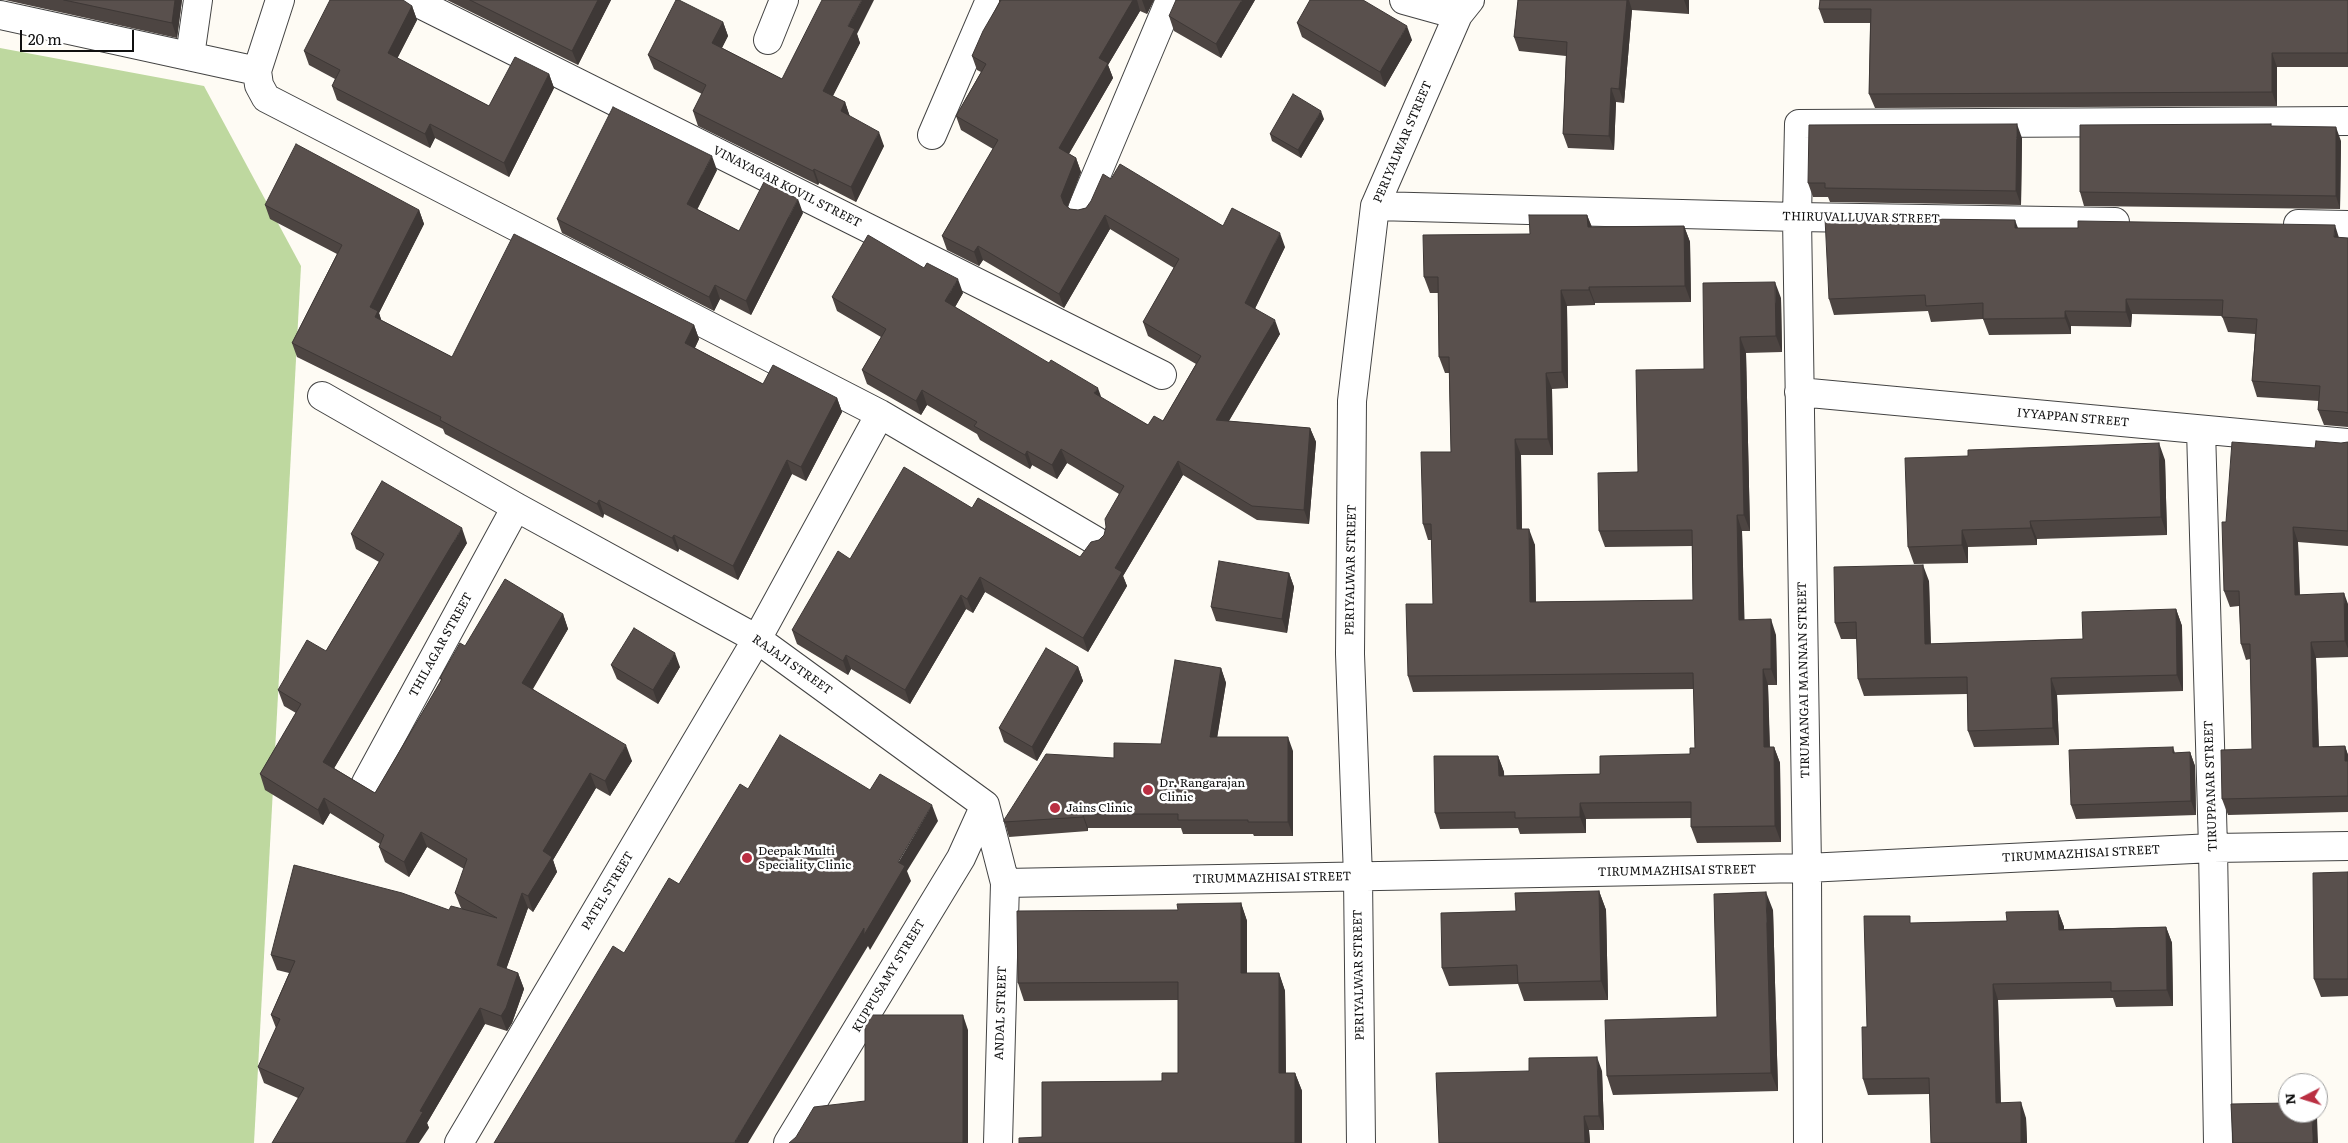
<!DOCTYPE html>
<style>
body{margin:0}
#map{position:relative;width:2348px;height:1143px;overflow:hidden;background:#fefbf4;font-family:Literata,serif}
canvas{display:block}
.north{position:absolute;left:2278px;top:1073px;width:50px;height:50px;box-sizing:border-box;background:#fff;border:1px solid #9f9f9f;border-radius:50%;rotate:265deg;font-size:14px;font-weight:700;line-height:20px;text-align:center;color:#101010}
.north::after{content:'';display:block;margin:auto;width:18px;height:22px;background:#ba2f42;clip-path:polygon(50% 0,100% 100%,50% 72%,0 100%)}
.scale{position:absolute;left:20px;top:30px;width:114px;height:22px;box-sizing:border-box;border:2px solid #101010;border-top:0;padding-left:6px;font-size:15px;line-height:18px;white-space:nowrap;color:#101010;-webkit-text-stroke:4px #fff;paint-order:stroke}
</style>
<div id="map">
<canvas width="2348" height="1143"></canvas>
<div class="north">N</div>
<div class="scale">20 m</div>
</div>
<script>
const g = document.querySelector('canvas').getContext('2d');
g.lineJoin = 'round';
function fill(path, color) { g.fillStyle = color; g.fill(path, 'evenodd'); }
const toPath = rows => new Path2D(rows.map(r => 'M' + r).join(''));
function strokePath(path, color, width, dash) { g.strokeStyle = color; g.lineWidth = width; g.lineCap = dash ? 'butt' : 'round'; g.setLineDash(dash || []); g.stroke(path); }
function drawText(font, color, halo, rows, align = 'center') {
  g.font = font + ' Literata,serif'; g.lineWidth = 5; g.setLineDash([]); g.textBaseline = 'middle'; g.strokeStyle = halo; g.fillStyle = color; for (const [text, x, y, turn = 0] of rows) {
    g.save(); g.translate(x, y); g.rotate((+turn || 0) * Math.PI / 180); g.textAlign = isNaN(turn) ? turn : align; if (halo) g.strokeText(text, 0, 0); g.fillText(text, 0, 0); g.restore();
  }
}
fill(toPath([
 [0,48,204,86,301,266,254,1143,0,1143]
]), '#bed89f');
const minor = toPath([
 [280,0,257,71,259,85,266,98,880,414,1096,541],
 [412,0,1162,375],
 [1404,0,1458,15],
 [0,15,257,71],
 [768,40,784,0],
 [190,56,198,0],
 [932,135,990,0],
 [1375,206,1797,217,2115,222],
 [1082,209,1170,0],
 [2298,224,2348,225],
 [1799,392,2348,443],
 [322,396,516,507,757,639,985,805,1005,883,998,1143],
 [2201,430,2213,848,2218,1143],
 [366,783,516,507],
 [1005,883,1807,868,2213,848,2348,846],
 [459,1143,757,639,880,414],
 [788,1143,961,858,985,805],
 [1361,1143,1358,877,1350,654,1352,401,1375,206,1458,15,1470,0],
 [1808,1143,1807,868,1797,217,1799,124,2348,121]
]);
strokePath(minor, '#434343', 30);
strokePath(minor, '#fff', 28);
fill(toPath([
 [5,0,182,0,177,38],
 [447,0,611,0,578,65],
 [999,0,1154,0,1147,14,1140,11,1108,65,1113,78,1069,154,1076,158,1081,172,1068,207,1070,209,1078,210,1086,208,1111,179,1223,226,1285,247,1255,308,1280,334,1229,421,1310,428,1316,442,1309,524,1257,520,1183,475,1123,576,1127,586,1088,652,985,592,973,613,966,609,910,704,851,669,848,675,797,644,792,630,850,559,972,508,1080,557,1104,535,1119,494,1067,463,1057,479,1032,465,1030,469,980,440,977,434,927,405,921,415,867,384,862,370,881,337,837,311,832,297,963,293,955,307,1101,398,1148,425,1163,421,1196,364,1148,336,1143,322,1174,268,1110,229,1064,308,983,260,979,266,947,250,942,236,993,149,961,130,956,116,981,72,977,70,972,56,999,2],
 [1255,0,1221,58,1174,31,1169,16],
 [1518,0,1689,0,1689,14,1632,10,1624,103,1616,102,1614,150,1568,148,1563,134,1566,56,1519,51,1514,37],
 [2348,0,2348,67,2277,67,2277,106,1875,108,1869,94,1870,23,1824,23,1819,9],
 [412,6,417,20,397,58,489,106,549,74,554,88,509,177,435,138,430,148,337,100,332,86,335,79,309,65,304,51],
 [723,22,728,36,722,48,782,79,857,34,860,43,833,96,845,102,850,117,884,146,856,202,819,183,818,185,698,126,693,111,702,94,654,69,648,55],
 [1297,23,1412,40,1385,87,1302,37],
 [1324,119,1301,158,1272,141,1270,134],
 [2272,126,2341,141,2340,209,2084,206,2080,192],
 [2022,138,2021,205,1830,202,1828,197,1813,197,1808,183],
 [717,170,697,209,739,231,803,213,751,315,720,299,714,311,562,233,557,219],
 [265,205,419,210,424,224,379,313,381,320,452,357,694,325,699,339,695,348,763,384,837,398,842,412,806,481,792,474,738,580,679,549,678,552,604,514,603,518,445,434,443,429,297,357,292,343,337,254,270,219],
 [1587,215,1592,227,1684,226,1690,242,1691,302,1595,303,1595,305,1567,306,1568,388,1552,389,1553,455,1521,455,1522,529,1535,545,1536,602,1693,600,1692,546,1605,547,1599,531,1704,369,1781,298,1782,352,1746,353,1750,531,1742,531,1744,620,1776,635,1777,685,1768,685,1770,747,1774,747,1780,763,1781,842,1697,843,1691,827,1691,818,1586,819,1586,833,1520,834,1518,828,1440,829,1435,813,1498,756,1504,772,1504,776,1600,774,1690,754,1695,748,1694,689,1413,692,1408,676,1433,604,1432,540,1428,540,1423,524,1451,452,1449,373,1445,373,1439,357,1438,293,1430,293,1424,277,1530,234],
 [2018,228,2348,238,2348,427,2324,425,2318,410,2319,401,2257,397,2252,381,2255,334,2228,332,2222,316,2132,314,2131,327,2071,326,2071,334,1989,335,1983,319,1931,322,1928,311,1834,315,1829,299],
 [2348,442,2348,546,2298,542,2300,595,2348,604,2348,657,2316,658,2319,747,2345,746,2348,755,2348,812,2228,815,2222,799,2252,749,2250,659,2246,660,2241,644,2239,606,2230,607,2224,591,2226,522,2315,448],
 [2165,460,2167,535,2037,539,2037,545,1968,547,1968,563,1914,564,1908,547],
 [351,534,467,543,334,768,375,793,441,681,440,678,465,646,563,614,568,629,533,689,632,761,610,796,596,788,553,860,557,872,533,912,528,908,506,969,518,973,524,989,512,1023,507,1031,485,1024,427,1123,429,1128,298,1098,264,1083,258,1067,276,1028,271,1015,289,973,277,970,271,955,449,910,462,909,461,908,455,893,464,869,427,847,409,877,385,862,379,847,380,844,330,813,323,825,265,790,260,774,296,713,284,706,278,690,326,651,379,562,356,549],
 [1289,573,1294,587,1287,633,1216,621,1211,607],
 [1929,581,1931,644,2083,639,2176,609,2182,626,2183,691,2057,695,2059,745,1974,747,1968,731,1967,694,1864,696,1858,679,1857,639,1841,639,1835,623],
 [611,665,680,667,658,704,617,679],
 [1078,667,1083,681,1037,761,1004,742,999,728],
 [1221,668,1226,683,1217,737,1293,751,1293,836,1254,836,1253,834,1183,834,1181,828,1088,828,1088,831,1009,837,1004,820,1114,758,1161,744],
 [2173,747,2175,753,2190,752,2195,766,2196,815,2076,819,2071,805],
 [2348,872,2348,996,2321,997,2314,979],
 [1599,891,1606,910,1608,1000,1524,1001,1518,984,1449,986,1442,968,1516,911],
 [1241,903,1247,921,1247,973,1279,973,1285,991,1286,1073,1295,1073,1302,1091,1042,1137,1178,1073,1178,1000,1024,1001,1018,983,1178,910],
 [1773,910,1778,1091,1613,1095,1607,1076,1717,1017],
 [2058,911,2064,927,2064,929,2166,927,2172,943,2173,1006,2116,1007,2113,998,1998,1000,2001,1103,2026,1118,2027,1143,1931,1143,1930,1094,1868,1095,1863,1079,1867,1027,1912,923,2007,921],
 [1602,1071,1604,1130,1589,1130,1590,1143,1439,1143]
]), '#4d4542');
fill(toPath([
 [175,0,182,0,177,38,172,23],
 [598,0,611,0,578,65,572,51],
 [862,0,874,0,857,34,860,43,828,105,823,91,848,26],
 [1133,0,1137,0,1140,11,1108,65,1113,78,1064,162,1059,148,1099,58],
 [1142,0,1154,0,1147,14],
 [1242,0,1255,0,1221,58,1216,44],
 [1627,0,1629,0,1632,10,1624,103,1619,89],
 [1684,0,1689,0,1689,14],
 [412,6,417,20,393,67,388,53],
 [723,22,728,36,717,57,712,43],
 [1407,26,1412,40,1385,87,1380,72],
 [2272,53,2277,67,2277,106,2272,92],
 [549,74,554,88,509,177,504,163],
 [1611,88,1616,102,1614,150,1609,136],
 [845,102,850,117,841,111],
 [1321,111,1324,119,1301,158,1298,150],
 [430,124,435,138,430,148,425,134],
 [2017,124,2022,138,2021,205,2016,191],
 [2336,127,2341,141,2340,209,2336,196],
 [879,132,884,146,856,202,851,187],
 [712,156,717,170,693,218,687,204],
 [1076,158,1081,172,1066,210,1061,196],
 [814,169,819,183,818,185,813,171],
 [798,199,803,213,751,315,746,301],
 [419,210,424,224,379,313,383,325,380,331,370,307],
 [1105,215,1110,229,1064,308,1059,294],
 [1587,215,1593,231,1588,227],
 [2015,220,2021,236,2015,228],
 [2335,225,2340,241,2334,237],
 [1684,226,1690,242,1691,302,1685,286],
 [1280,233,1285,247,1251,317,1245,303],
 [978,246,983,260,979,266,974,252],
 [958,279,963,293,950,316,945,301],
 [1775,282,1781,298,1782,352,1776,336],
 [715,285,720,299,714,311,709,297],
 [1589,287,1595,303,1595,305,1589,290],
 [1561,290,1567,306,1568,388,1562,372],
 [2126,299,2132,314,2131,327,2126,312],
 [2065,311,2071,326,2071,334,2065,318],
 [1275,320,1280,334,1221,434,1216,420],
 [694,325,699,339,690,357,685,343],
 [1740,337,1746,353,1750,531,1744,515],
 [1546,373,1552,389,1553,455,1548,439],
 [1098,388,1103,402,1094,393],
 [922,390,927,405,921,415,916,401],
 [837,398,842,412,806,481,801,467],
 [1310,428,1316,442,1309,524,1304,510],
 [1515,439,1521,455,1522,545,1517,529],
 [2159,443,2165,460,2167,535,2161,517],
 [1061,449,1067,463,1057,479,1052,465],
 [1027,451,1032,465,1030,469,1025,455],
 [787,460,792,474,738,580,733,566],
 [1178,461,1183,475,1123,576,1127,586,1088,652,1083,638,1115,568],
 [599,500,604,514,603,518,597,504],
 [1737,515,1742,531,1745,636,1739,620],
 [2030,521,2037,539,2037,545,2031,528],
 [2293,527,2298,542,2300,610,2295,595],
 [462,528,467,543,329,777,323,762],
 [1529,529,1535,545,1536,618,1530,602],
 [1962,530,1968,547,1968,563,1962,545],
 [674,535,679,549,678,552,672,538],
 [1923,565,1929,581,1931,660,1925,644],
 [1289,573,1294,587,1287,633,1282,619],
 [980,577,985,592,973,613,967,599],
 [2344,593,2348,604,2348,649,2345,641],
 [961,595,966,609,910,704,905,690],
 [2176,609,2182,626,2183,691,2177,675],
 [563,614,568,629,527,698,522,683],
 [1771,619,1776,635,1777,685,1771,669],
 [2311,642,2316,658,2319,763,2313,747],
 [675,653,680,667,658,704,653,690],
 [846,655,851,669,848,675,843,661],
 [1078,667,1083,681,1037,761,1032,747],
 [1221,668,1226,683,1215,751,1210,737],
 [1763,669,1768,685,1770,763,1764,747],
 [2051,678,2057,695,2059,745,2053,728],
 [1288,737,1293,751,1293,836,1288,822],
 [626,745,632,761,610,796,605,781],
 [2345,746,2348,755,2348,769,2345,761],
 [1774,747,1780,763,1781,842,1775,826],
 [2190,752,2195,766,2196,815,2191,801],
 [1498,756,1504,772,1505,792,1499,776],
 [590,773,596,788,553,860,557,872,533,912,528,896,543,851],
 [324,798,330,813,323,825,318,810],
 [1580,803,1586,819,1586,833,1580,817],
 [932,805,938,821,907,871,911,881,870,950,868,946,748,1143,734,1143],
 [1083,814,1088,828,1088,831,1083,817],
 [421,832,427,847,409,877,404,862],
 [1599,891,1606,910,1608,1000,1601,981],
 [1766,892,1773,910,1778,1091,1771,1073],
 [522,893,528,908,502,981,497,965],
 [1241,903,1247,921,1247,991,1241,973],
 [2058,911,2064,927,2064,945,2059,930],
 [2166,927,2172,943,2173,1006,2167,990],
 [518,973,524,989,512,1023,507,1031,501,1016],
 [1279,973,1285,991,1286,1091,1279,1073],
 [1993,984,1998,1000,2001,1118,1996,1103],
 [480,1008,485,1024,427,1123,429,1128,419,1143,405,1143,420,1111],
 [963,1015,968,1030,968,1143,963,1143],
 [1597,1057,1602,1071,1604,1130,1599,1116],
 [1295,1073,1302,1091,1302,1143,1295,1143],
 [2021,1102,2026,1118,2027,1143,2021,1143],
 [2312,1113,2316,1113,2317,1117,2318,1143,2313,1143],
 [1584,1116,1589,1130,1590,1143,1585,1143]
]), '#3e3836');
const building = toPath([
 [64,0,175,0,172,23,64,0],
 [330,0,403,0,412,6,388,53,489,106,515,57,549,74,504,163,430,124,425,134,332,86,340,70,304,51,330,0],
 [470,0,598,0,572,51,470,0],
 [676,0,679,0,723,22,712,43,782,79,822,0,862,0,848,26,855,29,823,91,845,102,841,111,879,132,851,187,814,169,813,171,693,111,706,85,648,55,676,0],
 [1001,0,1133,0,1099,58,1108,63,1059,148,1076,158,1061,196,1064,204,1070,209,1078,210,1086,208,1091,201,1103,174,1111,179,1120,164,1223,226,1232,208,1280,233,1245,303,1275,320,1216,420,1310,428,1304,510,1252,506,1178,461,1115,568,1122,572,1083,638,980,577,967,599,961,595,905,690,846,655,843,661,792,630,838,551,850,559,904,467,972,508,978,498,1080,557,1091,542,1099,540,1104,535,1106,527,1105,519,1124,486,1061,449,1052,465,1027,451,1025,455,974,426,977,422,922,390,916,401,862,370,886,329,832,297,868,235,924,268,927,263,958,279,945,301,1049,363,1051,360,1098,388,1094,393,1148,425,1154,416,1163,421,1201,356,1143,322,1179,259,1105,215,1059,294,978,246,974,252,942,236,998,140,956,116,986,64,972,56,983,31,1001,0],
 [1176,0,1242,0,1216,44,1169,16,1176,0],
 [1310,0,1363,0,1407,26,1380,72,1297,23,1310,0],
 [1518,0,1627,0,1619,89,1611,88,1609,136,1563,134,1567,42,1514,37,1518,0],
 [1820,0,2348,0,2348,53,2272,53,2272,92,1869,94,1871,9,1819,9,1820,0],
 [1293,94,1321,111,1298,150,1270,134,1293,94],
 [613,107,712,156,687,204,739,231,764,182,798,199,746,301,715,285,709,297,557,219,613,107],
 [2017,124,2016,191,1825,188,1825,183,1808,183,1809,125,2017,124],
 [2271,124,2271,126,2336,127,2336,196,2080,192,2080,125,2271,124],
 [296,144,419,210,370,307,378,311,375,317,452,357,514,234,694,325,685,343,763,384,773,365,837,398,801,467,787,460,733,566,674,535,672,538,599,500,597,504,440,420,441,417,292,343,342,245,265,205,296,144],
 [1529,215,1587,215,1588,227,1684,226,1685,286,1589,287,1589,290,1561,290,1562,372,1546,373,1548,439,1515,439,1517,529,1529,529,1530,602,1693,600,1692,530,1599,531,1598,473,1638,472,1636,370,1704,369,1703,283,1775,282,1776,336,1740,337,1744,515,1737,515,1739,620,1771,619,1771,669,1763,669,1764,747,1774,747,1775,826,1691,827,1691,802,1580,803,1580,817,1515,818,1515,812,1435,813,1434,756,1498,756,1499,776,1600,774,1600,756,1690,754,1690,748,1695,748,1693,673,1408,676,1406,604,1433,604,1431,524,1423,524,1421,452,1451,452,1449,357,1439,357,1438,277,1424,277,1423,235,1530,234,1529,215],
 [1825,218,2015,220,2015,228,2078,228,2078,221,2335,225,2334,237,2348,238,2348,413,2344,412,2318,410,2320,386,2252,381,2257,319,2222,317,2223,300,2126,299,2126,312,2065,311,2065,318,1983,319,1983,303,1926,306,1925,295,1829,299,1825,218],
 [2316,441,2341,443,2348,442,2348,531,2293,527,2295,595,2344,593,2345,641,2311,642,2313,747,2345,746,2345,761,2348,761,2348,796,2222,799,2221,750,2252,749,2250,644,2241,644,2239,591,2224,591,2222,522,2226,522,2232,442,2315,448,2316,441],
 [2159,443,2161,517,2030,521,2031,528,1962,530,1962,545,1908,547,1905,458,1968,456,1968,450,2159,443],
 [382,481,462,528,323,762,375,793,442,679,440,678,460,643,465,646,505,579,563,614,522,683,626,745,605,781,590,773,543,851,552,857,528,896,522,893,497,965,518,973,506,1008,501,1016,480,1008,420,1111,423,1112,405,1143,272,1143,304,1088,258,1067,280,1019,271,1015,295,961,271,955,294,865,402,893,449,910,451,906,497,918,455,893,467,859,421,832,404,862,379,847,384,835,324,798,318,810,260,774,301,704,278,690,307,640,326,651,384,554,351,534,382,481],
 [1219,561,1289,573,1282,619,1211,607,1219,561],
 [1923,565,1925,644,2083,639,2082,612,2176,609,2177,675,2051,678,2053,728,1968,731,1967,677,1858,679,1856,622,1835,623,1834,567,1923,565],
 [634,628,675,653,653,690,611,665,634,628],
 [1046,648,1078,667,1032,747,999,728,1046,648],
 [1175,660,1221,668,1210,737,1288,737,1288,822,1248,822,1248,820,1178,820,1178,814,1083,814,1083,817,1004,822,1004,820,1046,754,1114,758,1114,743,1161,744,1175,660],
 [780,735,870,790,880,774,932,805,898,862,905,866,864,935,864,928,734,1143,494,1143,613,946,624,953,669,878,679,884,740,784,748,789,780,735],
 [2173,747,2173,753,2190,752,2191,801,2071,805,2069,750,2173,747],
 [2348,872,2348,979,2314,979,2313,873,2348,872],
 [1599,891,1601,981,1518,983,1517,965,1442,968,1441,913,1516,911,1515,893,1599,891],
 [1766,892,1771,1073,1607,1076,1605,1020,1717,1017,1714,894,1766,892],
 [1241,903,1241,973,1279,973,1279,1073,1295,1073,1295,1143,1019,1143,1019,1138,1042,1137,1042,1082,1162,1081,1162,1073,1178,1073,1178,982,1018,983,1017,911,1178,910,1177,904,1241,903],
 [2058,911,2059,930,2166,927,2167,990,2111,991,2111,982,1993,984,1996,1103,2021,1102,2021,1143,1931,1143,1929,1078,1863,1079,1862,1027,1867,1027,1864,916,1910,916,1910,923,2007,921,2006,912,2058,911],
 [870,1015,963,1015,963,1143,789,1143,796,1137,814,1107,865,1101,865,1024,870,1015],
 [1597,1057,1599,1116,1584,1116,1585,1143,1439,1143,1436,1073,1529,1071,1529,1058,1597,1057],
 [2288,1103,2288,1113,2312,1113,2313,1143,2233,1143,2231,1104,2288,1103]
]);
fill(building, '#59504d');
strokePath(building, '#3e3836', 1);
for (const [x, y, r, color] of [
 [1148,790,6,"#ba2f42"],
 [1055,808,6,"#ba2f42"],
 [747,858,6,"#ba2f42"]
]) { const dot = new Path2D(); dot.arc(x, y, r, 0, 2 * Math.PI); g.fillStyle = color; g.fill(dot); strokePath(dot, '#fff', 2); }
drawText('12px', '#101010', '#fff', [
 ["PERIYALWAR STREET",1403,142,-67],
 ["VINAYAGAR KOVIL STREET",787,187,27],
 ["THIRUVALLUVAR STREET",1861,218,1],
 ["IYYAPPAN STREET",2073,418,5],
 ["PERIYALWAR STREET",1351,570,-89],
 ["THILAGAR STREET",441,645,-61],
 ["RAJAJI STREET",792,665,35],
 ["TIRUMANGAI MANNAN STREET",1804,680,-91],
 ["TIRUPPANAR STREET",2211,786,-92],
 ["TIRUMMAZHISAI STREET",2081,854,-3],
 ["TIRUMMAZHISAI STREET",1677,871,-1],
 ["TIRUMMAZHISAI STREET",1272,878,-1],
 ["PATEL STREET",608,891,-59],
 ["PERIYALWAR STREET",1359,975,-91],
 ["KUPPUSAMY STREET",889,976,-59],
 ["ANDAL STREET",1001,1013,-88]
]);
drawText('12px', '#101010', '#fff', [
 ["Dr. Rangarajan",1159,783],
 ["Clinic",1159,797],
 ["Jains Clinic",1066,808],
 ["Deepak Multi",758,851],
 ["Speciality Clinic",758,865]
], 'left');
</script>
